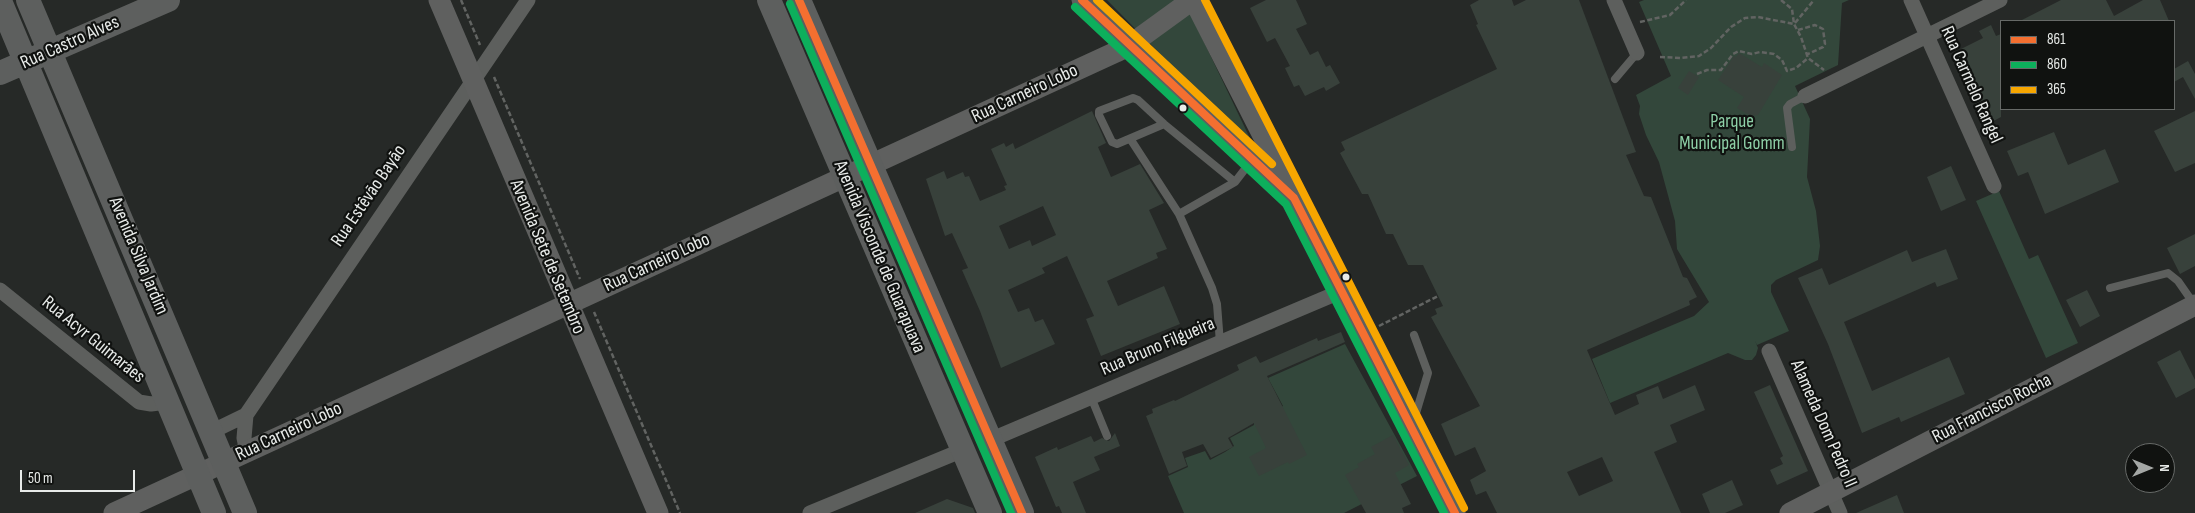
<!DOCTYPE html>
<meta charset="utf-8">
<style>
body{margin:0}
#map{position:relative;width:2195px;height:513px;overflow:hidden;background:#262927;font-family:"Sofia Sans Condensed",sans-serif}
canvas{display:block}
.legend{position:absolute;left:2000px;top:20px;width:175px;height:90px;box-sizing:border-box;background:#101210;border:1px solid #666967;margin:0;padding:6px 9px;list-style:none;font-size:15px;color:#e8ebe9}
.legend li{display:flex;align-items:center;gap:10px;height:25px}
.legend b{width:25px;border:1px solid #666967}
.north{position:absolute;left:2125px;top:443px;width:50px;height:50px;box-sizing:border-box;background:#101210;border:1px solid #666967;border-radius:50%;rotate:90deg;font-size:14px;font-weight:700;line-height:20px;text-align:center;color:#e8ebe9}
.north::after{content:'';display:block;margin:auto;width:18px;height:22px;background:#a4a7a5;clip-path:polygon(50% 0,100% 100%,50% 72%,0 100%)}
.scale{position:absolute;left:20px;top:470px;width:115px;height:22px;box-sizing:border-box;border:2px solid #e8ebe9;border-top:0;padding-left:6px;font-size:15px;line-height:18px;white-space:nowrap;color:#e8ebe9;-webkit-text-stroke:4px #101210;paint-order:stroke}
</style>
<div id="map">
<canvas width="2195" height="513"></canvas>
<ul class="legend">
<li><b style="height:6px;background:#f46f30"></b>861</li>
<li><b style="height:6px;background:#0daf5c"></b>860</li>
<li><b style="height:6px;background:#f7a600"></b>365</li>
</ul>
<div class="north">N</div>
<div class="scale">50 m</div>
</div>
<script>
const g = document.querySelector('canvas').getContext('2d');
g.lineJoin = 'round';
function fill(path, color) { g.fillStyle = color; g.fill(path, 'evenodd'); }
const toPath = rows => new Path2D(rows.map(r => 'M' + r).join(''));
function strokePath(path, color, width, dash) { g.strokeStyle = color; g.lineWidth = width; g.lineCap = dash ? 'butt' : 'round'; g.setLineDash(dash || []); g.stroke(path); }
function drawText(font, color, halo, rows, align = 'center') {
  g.font = font + ' "Sofia Sans Condensed",sans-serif'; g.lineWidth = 4.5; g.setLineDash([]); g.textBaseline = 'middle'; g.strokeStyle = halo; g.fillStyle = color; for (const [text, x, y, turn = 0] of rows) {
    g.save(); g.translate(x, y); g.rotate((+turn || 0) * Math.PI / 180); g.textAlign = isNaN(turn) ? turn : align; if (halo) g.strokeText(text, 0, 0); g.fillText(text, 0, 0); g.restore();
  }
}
fill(toPath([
 [1107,0,1184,0,1256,151],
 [1644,0,1849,0,1842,3,1838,65,1795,86,1810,119,1807,177,1816,211,1820,246,1818,260,1776,280,1771,285,1771,292,1789,331,1757,345,1755,341,1758,348,1756,355,1752,360,1745,360,1728,353,1610,403,1592,359,1694,316,1709,302,1677,249,1675,221,1659,162,1646,135,1639,114,1640,106,1636,95,1671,76,1639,2],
 [1999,191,2029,259,2038,255,2078,343,2046,358,1976,201],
 [1345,344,1417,476,1344,513,1184,513,1168,476,1188,467,1185,458,1205,451,1210,460,1225,452,1234,446,1230,438,1254,425,1254,421,1283,406,1268,378]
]), '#33473b');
fill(toPath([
 [1266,0,1296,0,1307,24,1296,29,1310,55,1318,51,1326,67,1330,65,1340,83,1326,91,1324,87,1305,96,1299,85,1294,87,1285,68,1290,66,1275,38,1267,42,1250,8],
 [1479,0,1512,0,1514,6,1526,0,1579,0,1636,152,1626,155,1644,196,1651,197,1683,277,1687,278,1697,297,1689,301,1690,305,1587,350,1615,415,1639,404,1636,395,1658,386,1663,399,1695,385,1705,410,1670,425,1677,442,1654,452,1681,513,1497,513,1486,491,1476,495,1470,480,1486,471,1475,447,1455,456,1441,424,1480,406,1431,317,1437,314,1435,309,1443,306,1423,265,1408,265,1393,234,1386,234,1368,194,1362,194,1340,153,1345,150,1341,142,1497,69,1476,25,1478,24,1470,5],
 [1602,457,1613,481,1579,496,1567,472],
 [2061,0,2106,0,2114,16,2143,0,2160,0,2169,21,2020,21],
 [1991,25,1996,36,2001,34,2001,117,1986,125,1969,92,1974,90,1955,52,1983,38,1979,31],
 [1739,53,1762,67,1764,63,1782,75,1758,115,1751,116,1737,108,1744,97,1718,80,1734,56,1736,57],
 [2188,61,2195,74,2195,99,2183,77,2174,82,2174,69],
 [1689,71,1699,77,1688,95,1678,88],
 [1092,111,1106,143,1098,147,1111,177,1140,164,1164,203,1149,210,1167,249,1156,253,1158,258,1107,281,1118,306,1164,286,1180,324,1101,356,1086,319,1094,316,1067,256,1042,268,1045,273,1008,290,1018,312,1029,308,1035,322,1043,319,1055,344,1001,368,980,311,962,270,968,268,952,233,945,236,926,179,944,171,947,179,963,172,965,177,969,176,980,201,1006,190,1004,186,1007,185,991,149,1004,143,1006,147,1013,143,1015,149],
 [1043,206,1056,235,1032,246,1030,240,1009,249,999,226],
 [2195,111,2195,163,2175,172,2154,131],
 [2054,132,2068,165,2105,149,2119,182,2045,214,2028,172,2018,176,2007,151],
 [1951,166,1966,200,1941,211,1927,177],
 [2195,234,2195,266,2180,274,2167,248],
 [1946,249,1958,279,1937,287,1935,282,1844,322,1872,391,1949,357,1965,394,1901,422,1899,417,1862,433,1828,344,1798,278,1822,268,1829,285,1907,250,1912,262],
 [2087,290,2100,316,2080,327,2066,300],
 [1341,332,1345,342,1267,376,1307,455,1289,464,1288,462,1259,476,1249,457,1266,448,1254,423,1228,438,1233,447,1211,458,1203,444,1182,452,1187,466,1169,474,1146,416,1153,413,1152,409,1174,400,1175,401,1231,374,1239,370,1237,365,1256,356,1260,363,1317,338,1318,341],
 [2180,350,2195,380,2195,388,2176,398,2157,362],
 [1770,385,1808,471,1777,485,1770,470,1783,464,1780,458,1783,456,1754,392],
 [1115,433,1120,446,1094,457,1100,470,1073,482,1086,513,1062,513,1059,506,1056,507,1035,457,1057,447,1058,450,1091,436,1094,442,1102,438,1109,441],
 [1393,435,1409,465,1395,473,1411,504,1402,508,1404,513,1366,513,1345,475,1359,467,1357,464,1375,454,1371,447],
 [1732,480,1743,505,1725,513,1710,513,1702,494],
 [1897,495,1904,513,1856,513],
 [947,499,973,508,975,513,915,513]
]), '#38413b');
strokePath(toPath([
 [461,0,480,45],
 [1781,0,1792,9,1794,24,1801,37,1808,58,1824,70],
 [1640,22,1670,15,1686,0],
 [1795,23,1814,0],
 [1798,30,1815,25,1823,29,1825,44,1823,47,1806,55],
 [1660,57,1681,58,1699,56,1711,48,1731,27,1745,18,1758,17,1794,24],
 [1697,74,1707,70,1721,70,1733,54,1739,51,1752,54,1760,52,1774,54,1782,60,1787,71,1796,68,1808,58],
 [494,77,580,279],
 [594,312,680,513],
 [1379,326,1438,296]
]), '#626462', 2.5, [5, 2.5]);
strokePath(toPath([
 [1615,79,1637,53],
 [1164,124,1117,144,1112,142,1099,115,1099,111,1133,98,1138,100,1164,124,1235,182],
 [1131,140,1179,214,1212,288,1217,304,1220,343],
 [1792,147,1787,108,1790,104,1805,96],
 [1179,214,1235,182,1252,160],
 [2110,288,2168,273,2178,281,2194,304],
 [1091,397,1107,436],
 [1413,423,1428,373,1414,335]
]), '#5d5f5d', 8);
strokePath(toPath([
 [1614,0,1637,53],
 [1911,0,1994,186],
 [1805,96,2000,0],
 [0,290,139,402,151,404,167,402],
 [1769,351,1840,513],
 [211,432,246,415],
 [990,440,1342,291],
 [247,452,244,438,246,415,528,0],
 [810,513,963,450]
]), '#5d5f5d', 15);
strokePath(toPath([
 [439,0,658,513],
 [1082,0,1285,189],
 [1194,0,1455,513],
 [114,513,1116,52,1130,45,1192,0],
 [1790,513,2195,305]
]), '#5f605f', 21);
strokePath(toPath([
 [28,0,245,513],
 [769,0,990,513],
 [799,0,1022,513],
 [0,1,214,513],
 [0,73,168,0]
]), '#5d5f5e', 24);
strokePath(toPath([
 [799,0,1022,513],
 [1082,0,1294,198,1455,513]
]), '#f46f30', 8);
strokePath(toPath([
 [790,4,1011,513],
 [1075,7,1286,204,1444,513]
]), '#0daf5c', 8);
strokePath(toPath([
 [1097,0,1272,164],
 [1205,0,1464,508]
]), '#f7a600', 8);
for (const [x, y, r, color] of [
 [1183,108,4.5,"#e8ebe9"],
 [1346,277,4.5,"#e8ebe9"]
]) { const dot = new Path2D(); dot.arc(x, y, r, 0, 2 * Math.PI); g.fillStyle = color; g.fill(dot); strokePath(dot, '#101210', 2); }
drawText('19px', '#e8ebe9', '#101210', [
 ["Rua Castro Alves",70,43,-24],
 ["Rua Carmelo Rangel",1971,85,66],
 ["Rua Carneiro Lobo",1025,94,-25],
 ["Rua Estêvão Bayão",369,196,-56],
 ["Avenida Silva Jardim",138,256,67],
 ["Avenida Sete de Setembro",547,257,67],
 ["Avenida Visconde de Guarapuava",879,257,67],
 ["Rua Carneiro Lobo",657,263,-25],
 ["Rua Acyr Guimarães",93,340,39],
 ["Rua Bruno Filgueira",1158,347,-23],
 ["Rua Francisco Rocha",1992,409,-27],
 ["Alameda Dom Pedro II",1823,424,66],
 ["Rua Carneiro Lobo",289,432,-25]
]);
drawText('19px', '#8ed0a7', '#101210', [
 ["Parque",1732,122],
 ["Municipal Gomm",1732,144]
]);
</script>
